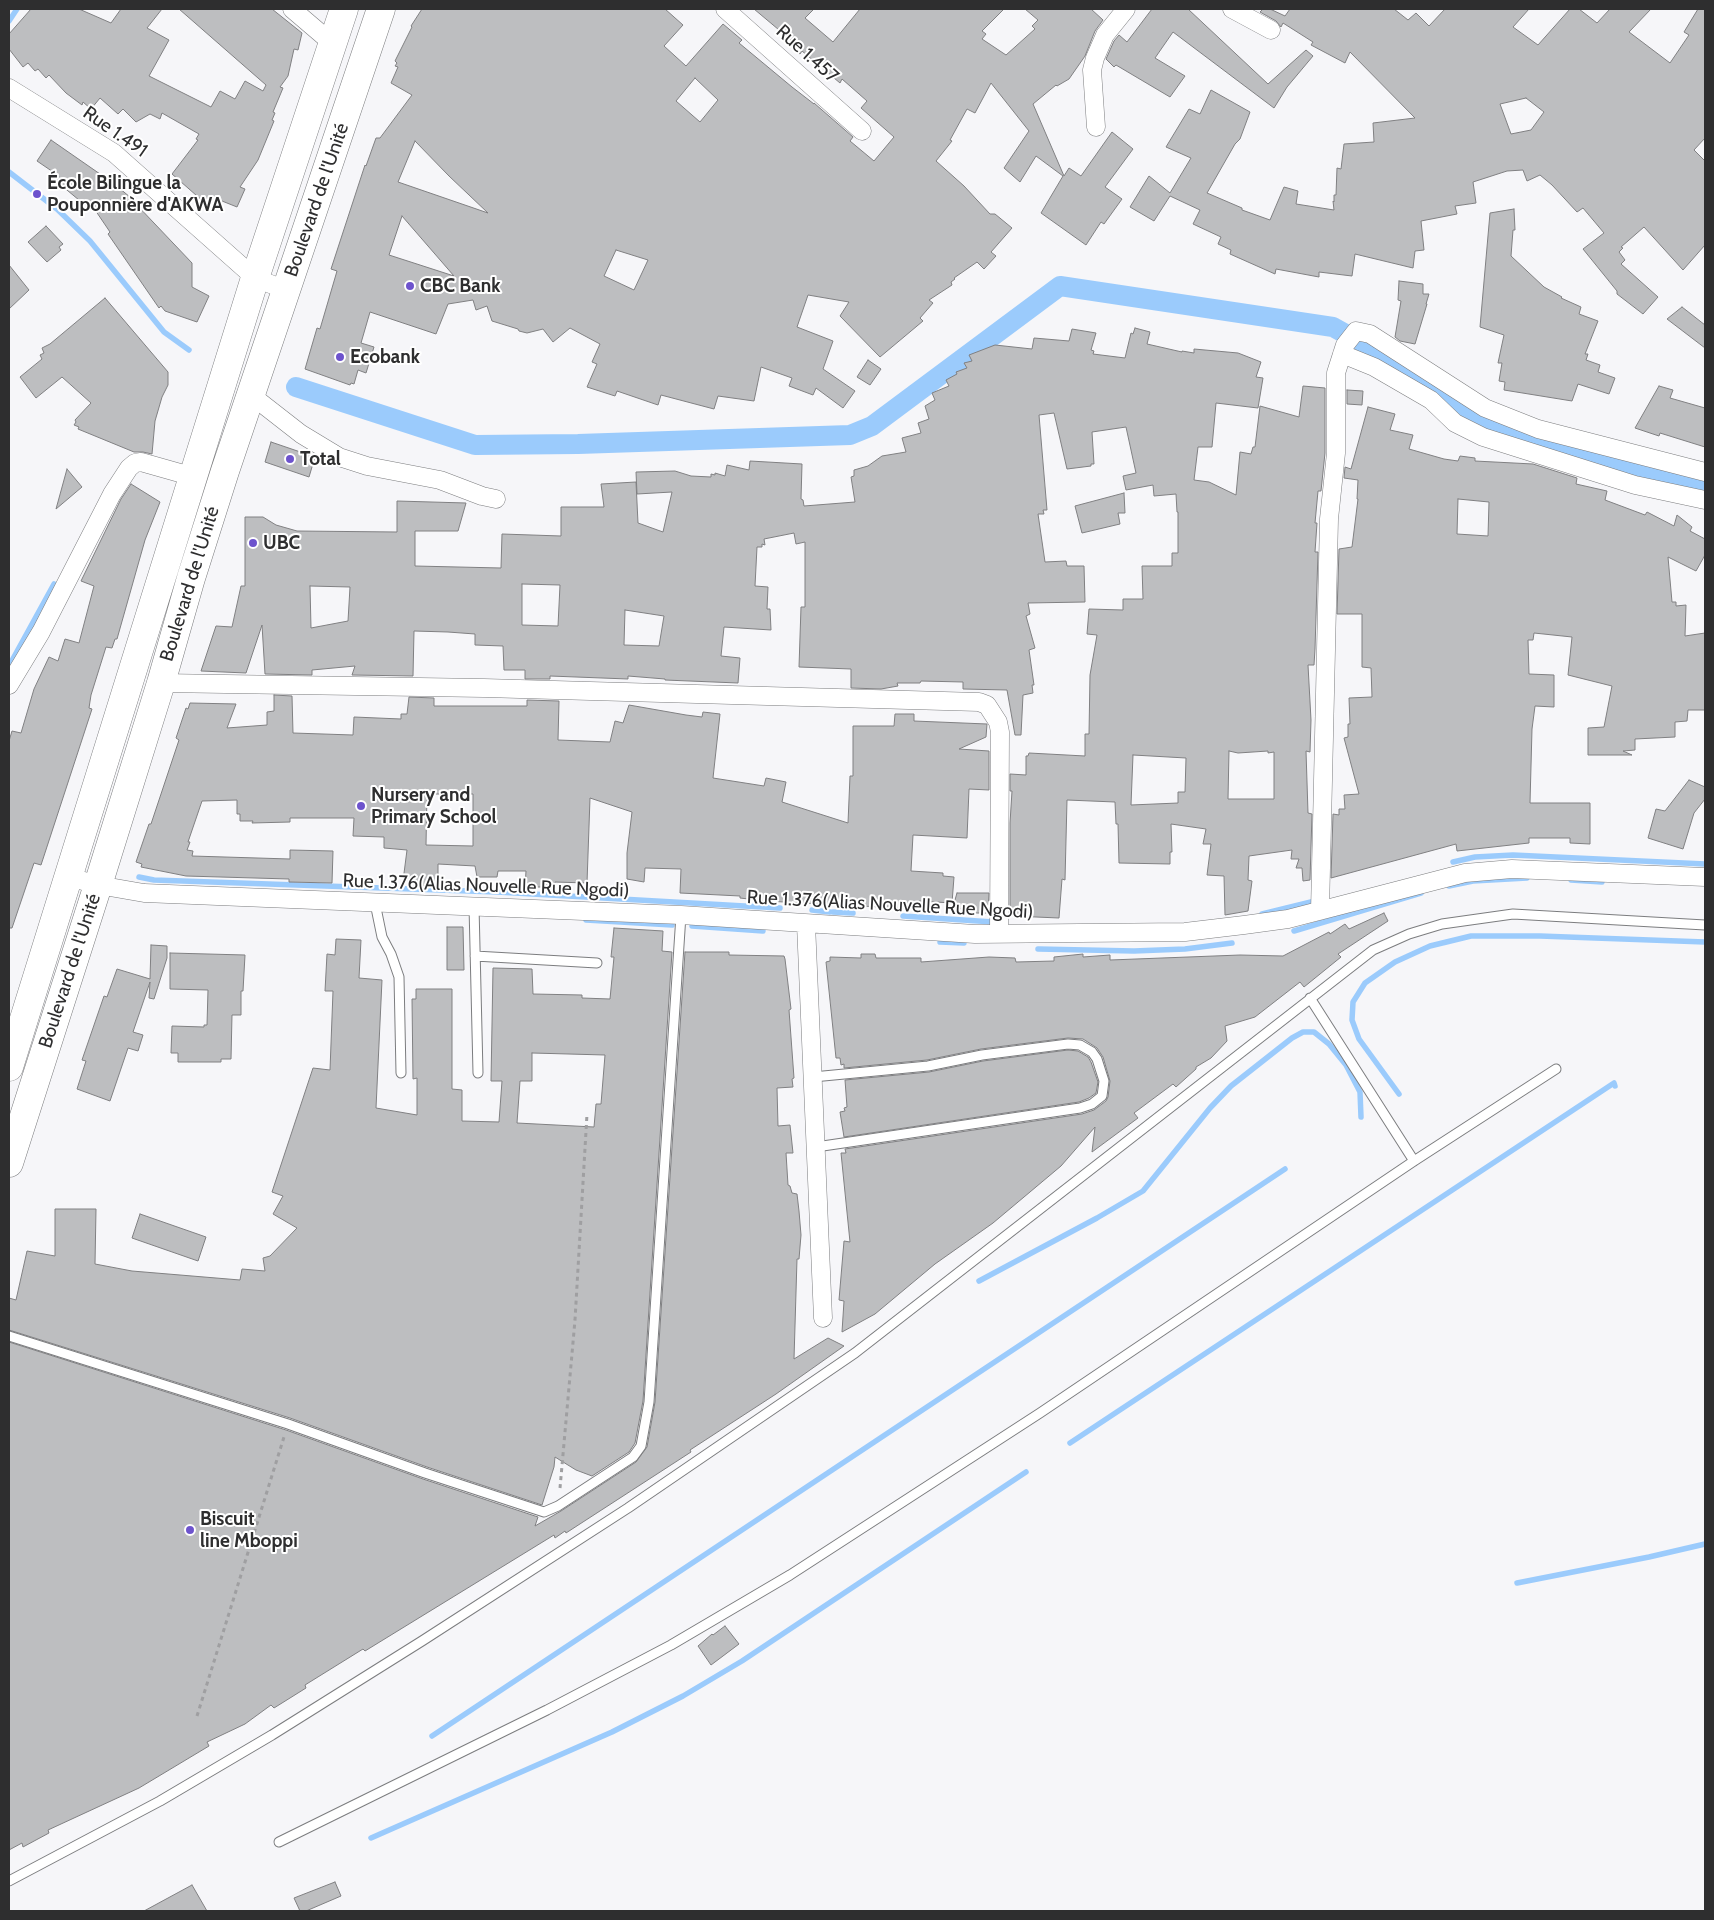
<!DOCTYPE html>
<meta charset="utf-8">
<style>
body{margin:0}
#map{position:relative;width:1714px;height:1920px;overflow:hidden;background:#f6f6f9;font-family:Cabin,sans-serif}
canvas{display:block}
.frame{position:absolute;inset:0;border:10px solid #2e2e2f;pointer-events:none}
</style>
<div id="map">
<canvas width="1714" height="1920"></canvas>
<div class="frame"></div>
</div>
<script>
const g = document.querySelector('canvas').getContext('2d');
g.lineJoin = 'round';
const toPath = rows => new Path2D(rows.map(r => 'M' + r).join(''));
function strokePath(path, color, width, dash) { g.strokeStyle = color; g.lineWidth = width; g.lineCap = dash ? 'butt' : 'round'; g.setLineDash(dash || []); g.stroke(path); }
function fill(path, color) { g.fillStyle = color; g.fill(path, 'evenodd'); }
function drawText(font, color, halo, rows, align = 'center') {
  g.font = font + ' Cabin,sans-serif'; g.lineWidth = 4; g.setLineDash([]); g.textBaseline = 'middle'; g.strokeStyle = halo; g.fillStyle = color; for (const [text, x, y, turn = 0] of rows) {
    g.save(); g.translate(x, y); g.rotate((+turn || 0) * Math.PI / 180); g.textAlign = isNaN(turn) ? turn : align; if (halo) g.strokeText(text, 0, 0); g.fillText(text, 0, 0); g.restore();
  }
}
strokePath(toPath([
 [9,21,17,9],
 [9,172,57,209,90,241,164,332,189,350],
 [9,666,54,584],
 [1453,862,1475,857,1513,855,1705,864],
 [139,877,154,880,497,892,780,908],
 [1571,880,1602,882],
 [1449,886,1473,881,1527,878],
 [812,910,830,912],
 [833,912,853,913],
 [1262,914,1319,900],
 [903,916,993,922],
 [586,920,672,925],
 [692,926,763,931],
 [1294,931,1421,893],
 [940,942,964,943],
 [1038,949,1134,951,1185,949,1232,943],
 [1399,1094,1359,1039,1352,1020,1353,1002,1365,983,1395,962,1430,946,1471,936,1540,936,1705,942],
 [979,1281,1097,1218,1143,1191,1210,1108,1231,1086,1292,1038,1303,1032,1314,1032,1329,1044,1346,1065,1360,1092,1361,1117],
 [1070,1443,1614,1083,1615,1086],
 [1517,1583,1649,1557,1705,1544],
 [432,1736,1285,1169],
 [371,1838,612,1732,683,1696,742,1661,1026,1472]
]), '#9bcbfc', 5.5);
strokePath(toPath([
 [296,387,475,445,578,444,850,435,872,426,1060,286,1333,327,1409,369,1488,428,1519,439,1705,487]
]), '#9bcbfc', 20);
const building = toPath([
 [31,9,79,9,111,23,121,9,162,9,147,28,169,40,149,76,211,107,220,91,235,99,245,81,263,91,266,85,179,9,272,9,302,33,298,50,294,49,288,76,280,87,283,88,273,112,275,113,272,120,274,121,258,160,240,187,245,189,237,207,222,201,221,205,205,203,172,174,198,140,196,139,199,134,162,113,160,119,150,114,136,122,123,109,118,114,100,98,91,109,83,102,82,105,66,93,49,75,46,78,38,69,35,71,28,63,23,67,9,49,9,34,31,9],
 [422,9,665,9,683,25,664,46,686,66,723,24,742,40,739,43,792,87,814,104,814,103,853,137,850,141,874,161,894,137,861,108,867,101,842,79,840,83,802,51,800,54,788,44,791,40,754,9,814,9,805,18,833,42,860,9,1004,9,982,31,986,34,982,39,1006,55,1035,29,1032,26,1038,20,1025,9,1091,9,1103,20,1095,31,1085,56,1069,79,1057,86,1056,85,1033,104,1064,176,1069,168,1081,176,1112,132,1133,149,1105,187,1122,199,1104,224,1101,222,1086,245,1041,213,1063,176,1036,156,1020,182,1004,168,1029,131,991,83,975,113,967,109,950,140,952,141,936,161,964,186,990,214,995,214,1012,228,991,252,996,256,984,269,977,262,954,278,955,279,951,282,952,285,929,300,933,303,920,318,923,321,880,357,840,316,849,302,808,295,797,327,833,341,823,369,855,391,843,408,816,388,813,395,789,386,792,378,761,367,754,401,718,396,714,409,661,395,658,405,617,391,615,396,587,387,597,364,592,362,600,344,570,328,553,342,543,329,527,333,519,331,518,329,492,321,487,306,476,310,473,300,448,304,436,334,370,312,361,343,374,347,366,373,358,370,354,384,351,383,350,385,305,369,317,328,320,329,337,271,331,269,365,165,366,166,376,138,380,138,412,95,391,83,398,67,395,66,397,63,395,61,412,27,411,26,422,9],
 [695,78,718,100,700,122,676,101,695,78],
 [415,141,449,176,488,213,398,182,415,141],
 [402,216,454,276,389,255,402,216],
 [616,250,648,260,634,290,604,276,616,250],
 [1152,9,1188,9,1268,84,1306,50,1313,56,1287,87,1274,108,1173,32,1155,58,1185,76,1170,97,1116,65,1114,67,1106,59,1114,41,1119,35,1127,42,1152,9],
 [1263,9,1270,9,1285,16,1290,9,1394,9,1408,20,1416,13,1429,26,1445,9,1529,9,1513,27,1538,45,1570,9,1579,9,1597,23,1610,9,1651,9,1629,32,1670,63,1689,35,1684,32,1698,9,1705,9,1705,138,1694,150,1705,161,1705,245,1683,270,1644,227,1621,247,1623,248,1619,252,1625,260,1621,264,1658,297,1643,314,1617,294,1617,291,1583,249,1604,233,1583,208,1577,212,1552,185,1540,175,1527,181,1523,170,1507,171,1473,182,1476,203,1455,206,1457,214,1421,221,1424,250,1415,251,1413,268,1355,254,1352,276,1319,272,1319,277,1276,269,1275,274,1230,254,1231,250,1218,244,1221,237,1193,224,1200,210,1170,196,1154,221,1130,207,1149,176,1170,193,1191,158,1166,147,1189,109,1200,114,1211,90,1250,112,1240,139,1235,144,1207,193,1242,208,1242,210,1270,220,1284,187,1298,191,1296,204,1334,210,1333,201,1334,202,1334,195,1336,195,1337,168,1341,169,1344,144,1374,142,1373,123,1415,118,1350,52,1345,63,1311,45,1313,42,1283,23,1281,27,1276,21,1260,12,1263,9],
 [1526,98,1544,112,1531,130,1511,134,1500,104,1526,98],
 [51,140,113,183,136,202,135,203,192,263,192,287,209,296,197,322,165,311,161,306,159,308,108,234,110,232,89,201,85,205,56,181,59,176,37,161,51,140],
 [1514,209,1515,230,1513,230,1511,256,1544,287,1562,297,1561,298,1581,307,1579,314,1598,321,1585,354,1588,354,1586,360,1600,365,1598,372,1615,378,1609,394,1578,384,1572,401,1504,390,1505,382,1499,381,1502,363,1498,363,1504,335,1480,327,1490,213,1514,209],
 [46,226,63,244,59,247,61,250,47,262,28,242,46,226],
 [9,265,29,290,9,309,9,265],
 [1399,281,1423,284,1423,294,1429,294,1426,304,1427,304,1415,344,1400,341,1395,337,1401,301,1398,300,1399,281],
 [105,298,168,372,168,385,162,397,155,421,152,454,143,452,134,452,78,429,79,427,74,425,76,422,75,420,91,403,62,377,36,398,20,377,42,359,40,355,44,353,42,348,50,344,105,298],
 [1682,307,1705,325,1705,348,1667,319,1682,307],
 [1135,328,1150,332,1147,344,1182,352,1182,351,1194,353,1194,349,1238,353,1261,362,1256,377,1263,378,1258,408,1216,403,1212,447,1198,447,1194,480,1209,482,1236,495,1240,452,1251,454,1253,447,1255,447,1260,406,1299,417,1303,386,1325,388,1325,453,1321,491,1318,491,1315,523,1317,523,1315,552,1318,552,1315,649,1314,665,1308,665,1311,720,1310,752,1306,751,1308,813,1312,814,1310,880,1303,881,1302,868,1296,868,1299,859,1291,859,1292,850,1249,856,1248,880,1252,881,1248,911,1225,915,1224,876,1207,875,1211,844,1203,844,1206,829,1171,824,1172,852,1170,852,1170,864,1119,863,1118,824,1116,824,1115,802,1067,800,1065,880,1062,879,1059,918,1013,916,1013,913,1010,913,1010,823,1012,791,1010,791,1010,774,1026,775,1026,756,1028,756,1029,753,1085,756,1085,734,1089,734,1090,675,1097,635,1087,634,1089,609,1123,610,1123,599,1143,599,1142,566,1172,566,1172,553,1178,553,1178,512,1177,512,1176,494,1154,496,1153,485,1126,490,1123,476,1136,473,1126,427,1092,432,1094,464,1091,464,1091,466,1067,469,1054,413,1039,415,1047,510,1043,510,1044,514,1038,514,1045,562,1066,561,1067,566,1084,566,1085,602,1028,603,1030,614,1026,616,1035,648,1029,650,1034,685,1032,685,1033,693,1023,695,1021,735,1015,735,1007,690,963,689,963,682,921,681,920,683,897,683,898,686,881,689,851,688,851,669,799,667,801,607,805,607,805,542,796,544,794,533,764,539,765,545,762,544,762,547,757,547,755,586,768,587,767,609,770,609,771,630,724,627,721,656,740,658,738,683,665,680,665,679,628,676,628,679,550,676,550,679,525,679,525,670,504,670,503,646,475,645,475,634,448,632,414,631,413,676,352,675,355,666,312,670,312,675,265,674,262,625,246,673,201,671,216,626,232,627,241,586,245,586,245,517,263,517,276,525,297,531,397,532,397,501,466,503,458,531,415,531,415,566,501,568,502,534,561,536,561,507,604,507,601,484,636,482,638,523,663,532,672,492,637,494,636,472,675,471,691,476,711,477,711,474,715,475,715,473,725,476,727,465,749,470,750,461,802,464,801,499,803,500,804,506,855,502,851,477,854,476,854,470,868,466,882,456,906,452,902,438,921,433,918,423,929,419,925,406,935,400,932,393,949,386,946,380,957,374,956,372,967,368,964,363,972,361,969,355,995,345,1032,349,1034,338,1069,341,1072,329,1096,333,1091,350,1094,351,1093,354,1125,358,1131,333,1133,334,1135,328],
 [522,584,560,585,558,626,522,625,522,584],
 [310,586,350,587,348,621,311,628,310,586],
 [625,610,664,616,659,646,624,645,625,610],
 [1229,751,1238,753,1268,751,1268,753,1274,752,1274,799,1228,799,1229,751],
 [1133,755,1186,758,1185,792,1178,792,1178,803,1131,805,1133,755],
 [868,360,881,369,870,385,857,377,868,360],
 [1659,386,1673,390,1670,398,1705,408,1705,447,1660,433,1659,436,1635,428,1659,386],
 [1347,390,1363,391,1362,405,1347,404,1347,390],
 [1368,407,1395,414,1390,430,1413,435,1409,449,1444,459,1458,461,1460,456,1475,458,1475,461,1533,464,1577,478,1576,484,1607,491,1605,500,1645,515,1647,512,1674,526,1677,515,1692,527,1690,531,1705,539,1705,555,1696,571,1668,557,1672,602,1676,602,1676,606,1686,605,1685,636,1705,633,1705,710,1688,710,1687,721,1675,722,1675,737,1635,739,1635,750,1623,751,1632,755,1588,755,1588,728,1604,727,1612,686,1568,675,1572,637,1534,633,1533,640,1528,640,1529,674,1554,675,1554,707,1535,706,1532,729,1530,803,1590,803,1590,844,1570,843,1570,838,1529,838,1529,843,1457,851,1456,844,1331,878,1333,814,1339,815,1339,809,1345,809,1344,795,1359,794,1344,738,1348,737,1348,724,1350,724,1349,698,1372,697,1371,668,1362,667,1362,614,1337,614,1339,549,1352,547,1358,499,1357,499,1358,480,1344,478,1345,467,1351,469,1368,407],
 [1458,499,1489,502,1488,536,1457,534,1458,499],
 [271,442,315,457,309,477,265,462,271,442],
 [67,469,82,487,56,509,67,469],
 [131,484,160,502,145,540,117,639,115,639,112,648,106,647,91,695,89,708,92,709,41,865,34,863,12,928,9,928,9,741,12,731,21,733,34,689,49,657,58,661,65,639,79,643,94,586,81,581,121,499,131,484],
 [1124,493,1125,513,1118,513,1120,524,1082,533,1075,506,1124,493],
 [274,695,292,696,293,733,353,735,354,717,401,719,401,714,407,714,409,697,434,698,434,706,527,706,527,700,559,701,558,740,610,742,615,721,623,723,629,705,686,715,702,717,703,712,720,714,713,778,764,786,766,778,786,782,782,802,848,823,850,776,853,776,853,726,894,726,895,714,914,714,914,721,987,724,986,737,959,749,989,751,989,790,969,789,967,838,913,835,911,871,943,873,943,876,954,877,952,903,919,901,919,909,765,901,740,898,740,896,680,893,681,869,645,868,644,882,627,879,627,853,632,812,590,798,587,883,555,882,555,887,525,887,526,871,498,871,497,877,477,877,475,866,438,864,438,886,414,886,415,882,403,881,407,850,384,848,384,837,353,836,354,818,290,818,290,822,252,823,253,821,240,821,240,814,237,814,237,800,202,801,188,842,190,842,187,850,193,851,192,856,290,859,290,850,333,851,332,883,289,882,289,879,186,876,141,867,142,864,136,862,149,824,151,824,179,740,176,738,186,708,188,709,190,703,236,704,227,728,267,725,267,712,274,711,274,695],
 [427,794,473,794,473,846,426,845,427,794],
 [1689,780,1705,787,1705,799,1694,813,1683,849,1648,838,1656,809,1665,811,1689,780],
 [957,893,989,893,988,913,970,913,970,911,953,907,957,893],
 [1384,913,1388,921,1338,954,1341,957,1304,987,1300,982,1255,1017,1225,1026,1227,1041,1211,1058,1196,1067,1196,1069,1176,1087,1173,1084,1134,1113,1138,1118,1092,1152,1095,1127,1061,1166,993,1223,935,1264,875,1314,842,1332,844,1301,839,1300,844,1241,850,1242,841,1153,846,1153,845,1149,1082,1114,1094,1110,1106,1101,1108,1097,1110,1081,1103,1057,1097,1048,1083,1039,1068,1038,981,1049,927,1060,844,1068,844,1064,841,1065,840,1058,836,1058,826,962,830,961,830,957,861,958,861,954,875,954,876,958,921,958,921,962,989,957,1015,958,1016,962,1054,961,1054,957,1083,954,1083,957,1110,955,1110,960,1240,955,1283,956,1329,932,1330,934,1345,924,1349,929,1384,913],
 [447,927,463,927,464,970,447,970,447,927],
 [614,928,663,931,662,951,672,952,643,1401,635,1443,629,1452,592,1476,576,1470,555,1457,554,1467,542,1505,427,1467,290,1418,9,1330,9,1298,16,1300,27,1251,55,1256,55,1209,96,1209,95,1264,132,1271,240,1280,242,1269,265,1271,263,1258,270,1256,297,1228,273,1214,283,1196,272,1192,313,1068,330,1070,333,991,325,991,327,954,335,955,336,939,361,940,359,978,382,980,376,1108,417,1115,417,1078,413,1079,412,999,416,999,416,989,452,989,452,1089,462,1090,462,1121,499,1122,502,1081,491,1081,493,968,532,969,533,994,582,995,582,998,610,999,614,957,611,957,614,928],
 [532,1053,605,1055,601,1104,596,1104,594,1127,517,1123,520,1081,532,1081,532,1053],
 [151,945,167,946,167,958,154,999,149,998,150,982,133,1032,143,1035,138,1051,128,1048,110,1101,77,1089,86,1061,82,1060,104,996,107,997,117,969,150,979,151,945],
 [685,952,729,952,729,955,784,956,785,959,791,1009,789,1010,794,1078,792,1079,793,1087,777,1088,778,1126,790,1125,793,1153,786,1153,788,1185,790,1186,792,1193,797,1194,799,1211,801,1235,799,1259,797,1259,794,1359,828,1338,844,1346,776,1394,690,1450,691,1452,566,1533,565,1531,555,1538,554,1535,365,1651,363,1649,305,1685,306,1688,274,1708,271,1705,245,1724,207,1742,209,1746,139,1788,48,1830,49,1833,23,1847,22,1843,9,1850,9,1342,286,1430,423,1479,538,1517,535,1526,561,1511,636,1462,647,1447,655,1402,685,952],
 [170,953,245,955,243,991,241,991,241,1015,232,1015,231,1059,221,1059,221,1062,178,1062,178,1053,171,1053,172,1026,204,1027,204,1025,207,1025,208,990,170,989,170,953],
 [1068,1050,1078,1051,1088,1057,1091,1062,1098,1082,1096,1093,1089,1098,1079,1102,844,1137,840,1112,845,1111,844,1108,847,1107,845,1080,929,1072,983,1061,1068,1050],
 [140,1214,206,1237,198,1261,132,1238,140,1214],
 [725,1626,739,1644,711,1665,698,1646,712,1634,713,1635,725,1626],
 [335,1882,341,1896,306,1911,300,1911,294,1898,335,1882],
 [192,1885,207,1911,144,1911,192,1885]
]);
fill(building, '#bdbec0');
strokePath(building, '#808082', 1);
const lane = toPath([
 [375,903,382,937,391,954,399,977,401,1073],
 [474,906,478,1073],
 [475,956,597,963],
 [1310,998,1414,1161],
 [813,1077,928,1066,982,1055,1068,1044,1080,1045,1092,1052,1097,1059,1104,1081,1102,1096,1092,1104,1080,1108,816,1147],
 [9,1336,288,1424,425,1473,544,1512,558,1506,633,1457,641,1446,649,1402,681,915],
 [279,1842,547,1710,671,1645,790,1575,1040,1413,1414,1161,1556,1069],
 [9,1881,160,1801,272,1735,422,1641,628,1508,855,1353,1373,950,1409,934,1442,924,1513,914,1705,925]
]);
const street = toPath([
 [292,9,333,44],
 [725,9,862,131],
 [1232,9,1271,30],
 [9,88,114,153,255,278,286,290],
 [1096,127,1092,70,1095,58,1105,35,1126,9],
 [1342,354,1374,367,1431,400,1455,423,1483,437,1635,485,1705,500],
 [251,395,301,434,339,457,367,466,440,480,482,496,496,499],
 [161,683,484,688,979,702,987,705,998,722,1000,732,999,933],
 [9,685,41,632,112,494,129,468,135,463,141,462,194,477],
 [69,877,98,885,144,893,681,915,975,934,1185,932,1244,925,1288,919,1465,873,1512,869,1705,877],
 [1320,911,1329,519,1336,453,1336,373,1345,345,1356,331,1370,334,1485,408,1538,429,1705,472],
 [806,924,823,1318]
]);
const primary = toPath([
 [9,1067,255,278,344,9],
 [9,1163,98,885,161,683,191,578,225,471,381,9]
]);
strokePath(lane, '#7c7d7f', 11);
strokePath(street, '#7c7d7f', 19);
strokePath(primary, '#7c7d7f', 29);
strokePath(toPath([
 [560,1488,575,1320,587,1114],
 [197,1716,284,1437]
]), '#9f9fa1', 3, [4, 4]);
strokePath(lane, '#fff', 9);
strokePath(street, '#fff', 18);
strokePath(primary, '#fff', 28);
for (const [x, y, r, color] of [
 [37,194,5,"#6d53cd"],
 [410,286,5,"#6d53cd"],
 [340,357,5,"#6d53cd"],
 [290,459,5,"#6d53cd"],
 [253,543,5,"#6d53cd"],
 [361,806,5,"#6d53cd"],
 [190,1530,5,"#6d53cd"]
]) { const dot = new Path2D(); dot.arc(x, y, r, 0, 2 * Math.PI); g.fillStyle = color; g.fill(dot); strokePath(dot, '#fff', 2); }
drawText('19px', '#2e2e2f', '#fff', [
 ["Rue 1.457",807,54,42],
 ["Rue 1.491",115,132,35],
 ["Boulevard de l'Unité",317,200,-71],
 ["Boulevard de l'Unité",190,584,-73],
 ["Rue 1.376(Alias Nouvelle Rue Ngodi)",486,886,2],
 ["Rue 1.376(Alias Nouvelle Rue Ngodi)",890,905,3],
 ["Boulevard de l'Unité",70,971,-72]
]);
drawText('bold 19px', '#2e2e2f', '#fff', [
 ["École Bilingue la",47,183],
 ["Pouponnière d'AKWA",47,205],
 ["CBC Bank",420,286],
 ["Ecobank",350,357],
 ["Total",300,459],
 ["UBC",263,543],
 ["Nursery and",371,795],
 ["Primary School",371,817],
 ["Biscuit",200,1519],
 ["line Mboppi",200,1541]
], 'left');
</script>
